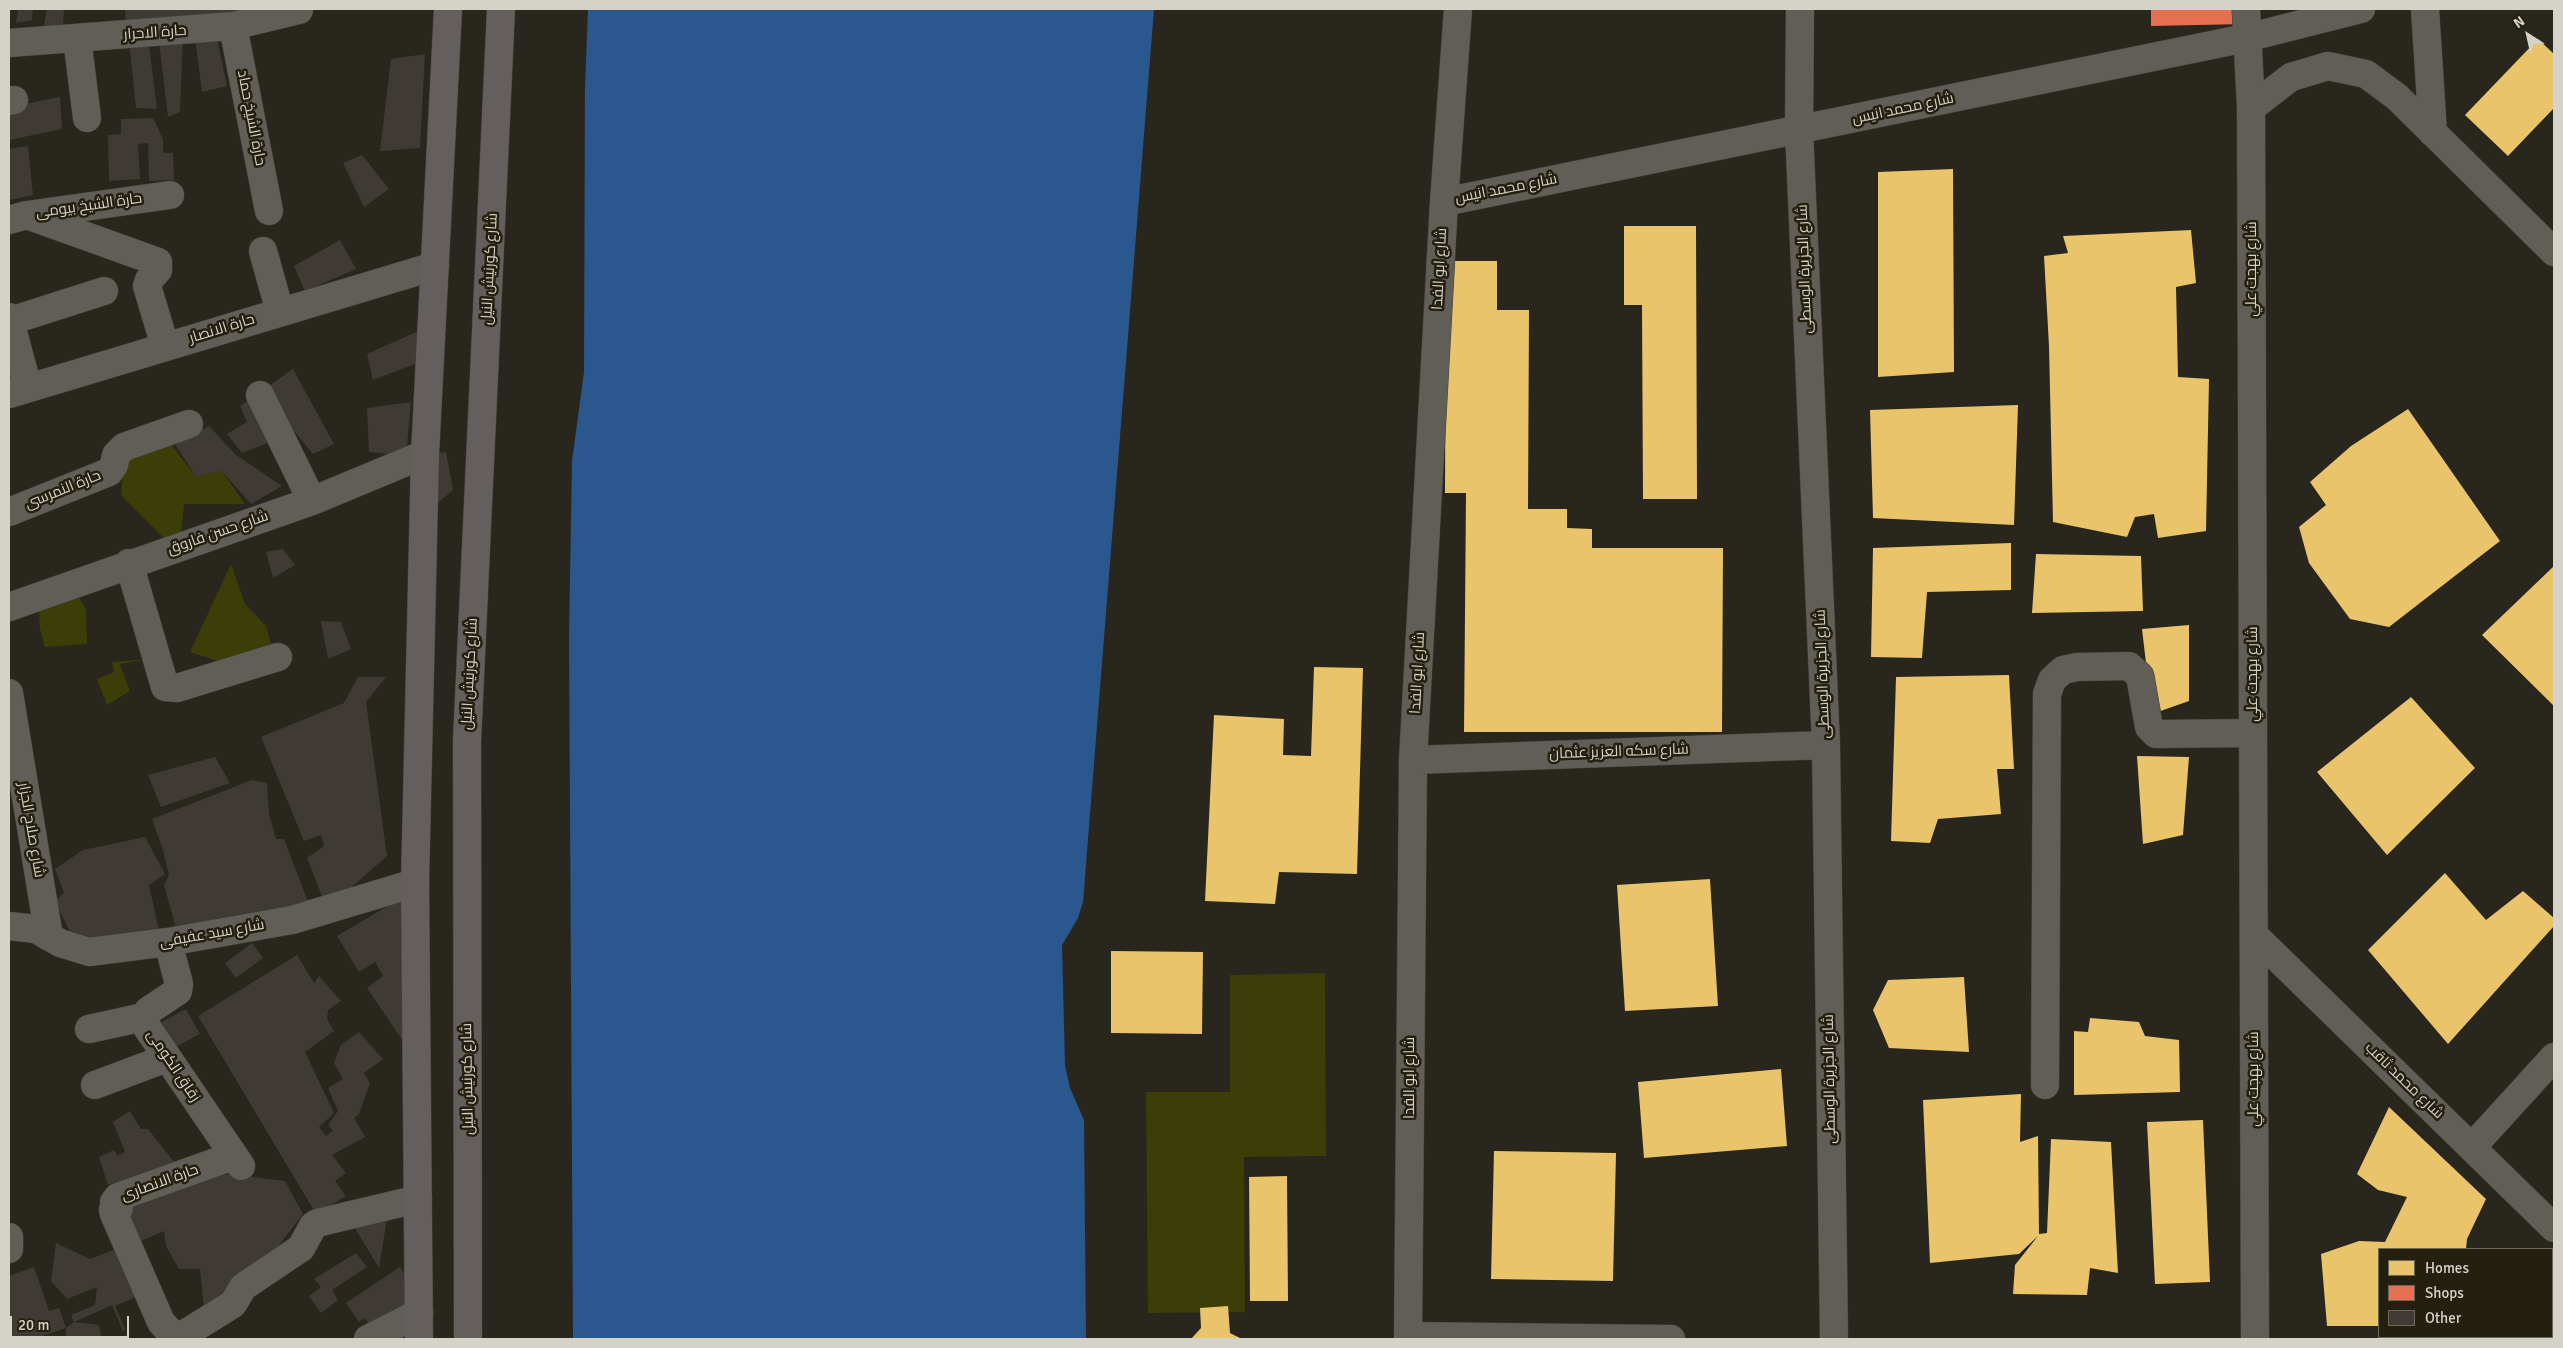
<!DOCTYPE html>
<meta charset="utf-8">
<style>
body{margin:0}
#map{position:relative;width:2563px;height:1348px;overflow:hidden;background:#29261d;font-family:Signika,sans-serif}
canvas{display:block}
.frame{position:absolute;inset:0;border:10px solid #d5d2c7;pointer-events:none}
.legend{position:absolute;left:2378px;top:1248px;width:175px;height:90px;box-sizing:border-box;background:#241f0f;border:1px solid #6b6759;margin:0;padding:6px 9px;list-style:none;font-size:15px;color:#d5d2c7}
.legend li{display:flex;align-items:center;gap:10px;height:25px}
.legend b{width:25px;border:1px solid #6b6759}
.north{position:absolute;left:2503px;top:10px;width:50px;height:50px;-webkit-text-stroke:4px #241f0f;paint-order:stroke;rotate:325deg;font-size:14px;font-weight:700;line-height:20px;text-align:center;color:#d5d2c7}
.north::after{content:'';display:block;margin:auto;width:18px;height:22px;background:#d5d2c7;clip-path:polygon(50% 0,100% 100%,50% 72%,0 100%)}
.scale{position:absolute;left:10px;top:1316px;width:119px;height:22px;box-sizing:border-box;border:2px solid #d5d2c7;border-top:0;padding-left:6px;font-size:15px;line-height:18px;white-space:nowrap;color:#d5d2c7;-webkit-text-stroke:4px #241f0f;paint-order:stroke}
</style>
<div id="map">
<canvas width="2563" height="1348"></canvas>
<div class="frame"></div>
<ul class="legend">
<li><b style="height:14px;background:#e9c46a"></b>Homes</li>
<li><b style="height:14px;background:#e76f51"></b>Shops</li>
<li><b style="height:14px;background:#3f3b34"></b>Other</li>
</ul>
<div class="north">N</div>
<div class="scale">20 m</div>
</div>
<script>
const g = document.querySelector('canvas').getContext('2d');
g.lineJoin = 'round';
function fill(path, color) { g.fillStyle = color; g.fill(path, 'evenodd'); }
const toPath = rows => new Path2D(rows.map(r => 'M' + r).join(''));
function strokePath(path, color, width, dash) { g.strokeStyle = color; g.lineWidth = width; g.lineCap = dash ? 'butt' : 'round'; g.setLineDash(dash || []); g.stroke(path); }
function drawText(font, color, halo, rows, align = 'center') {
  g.font = font + ' Signika,Cairo,sans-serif'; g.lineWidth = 5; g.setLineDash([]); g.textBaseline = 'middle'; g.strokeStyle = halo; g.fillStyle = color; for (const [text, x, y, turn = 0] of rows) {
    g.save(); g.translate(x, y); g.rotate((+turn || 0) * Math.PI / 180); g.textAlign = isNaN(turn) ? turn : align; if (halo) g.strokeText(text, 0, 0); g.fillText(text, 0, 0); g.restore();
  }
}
fill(toPath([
 [163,434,196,477,222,471,245,504,184,504,181,533,164,538,121,495,124,462],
 [231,564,245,604,266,626,271,644,231,665,190,652],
 [71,584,86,609,87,644,45,647,40,629,38,601],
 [150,659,120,664,130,691,107,705,97,679,114,672,112,662],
 [1325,973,1326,1156,1244,1157,1245,1312,1148,1313,1146,1092,1230,1092,1230,975]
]), '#3c3d07');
fill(toPath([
 [588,9,1154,9,1083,902,1078,918,1062,945,1065,1065,1070,1088,1084,1120,1086,1339,573,1339,569,637,572,461,584,372,585,88]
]), '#2a578e');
fill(toPath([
 [2538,39,2554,54,2554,108,2508,156,2465,115],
 [1953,169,1954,372,1878,377,1878,172],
 [1624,226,1696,226,1697,499,1643,499,1642,305,1624,305],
 [2191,230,2196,283,2176,287,2178,377,2209,379,2206,531,2158,538,2154,514,2135,517,2127,537,2053,522,2049,346,2044,256,2068,253,2063,236],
 [1446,261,1497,261,1497,310,1529,310,1528,509,1567,509,1567,528,1592,529,1592,548,1723,548,1722,732,1464,732,1466,493,1445,493],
 [2018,405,2014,525,1873,518,1870,410],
 [2408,409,2500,541,2389,627,2350,619,2309,563,2299,527,2326,505,2310,482,2351,446],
 [2011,543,2011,590,1927,592,1922,658,1871,657,1873,548],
 [2036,554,2141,556,2143,611,2032,613],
 [2554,566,2554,706,2482,635],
 [2189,625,2189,701,2152,714,2142,629],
 [1314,667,1363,668,1357,874,1279,872,1275,904,1205,901,1214,715,1284,719,1283,755,1311,756],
 [2009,675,2014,769,1997,769,2001,814,1938,819,1930,843,1891,841,1896,677],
 [2411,697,2475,768,2387,855,2317,772],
 [2137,756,2189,757,2183,835,2143,844],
 [2445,873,2486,920,2523,891,2554,918,2554,926,2448,1044,2368,950],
 [1710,879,1718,1006,1625,1011,1617,885],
 [1111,951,1203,952,1202,1034,1111,1033],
 [1964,977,1969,1052,1889,1048,1873,1010,1888,980],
 [2090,1018,2139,1022,2145,1036,2179,1040,2180,1092,2074,1095,2074,1031,2088,1032],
 [1781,1069,1787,1146,1644,1158,1638,1082],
 [2021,1094,2020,1142,2038,1136,2039,1234,2047,1233,2051,1139,2111,1142,2118,1273,2090,1268,2087,1295,2013,1294,2015,1265,2038,1236,2019,1254,1930,1263,1923,1100],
 [2389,1107,2486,1199,2467,1239,2466,1249,2379,1249,2379,1326,2327,1326,2321,1254,2359,1241,2385,1242,2407,1197,2378,1190,2357,1174],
 [2203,1120,2210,1282,2155,1284,2147,1122],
 [1494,1151,1616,1153,1613,1281,1491,1279],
 [1287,1176,1288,1301,1250,1301,1249,1177],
 [1228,1306,1230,1333,1242,1339,1191,1339,1201,1328,1200,1308]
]), '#e9c46a');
fill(toPath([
 [2151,9,2246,9,2246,24,2151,26]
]), '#e76f51');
fill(toPath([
 [18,9,33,9,32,20,16,23],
 [47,9,64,9,63,26,43,31],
 [125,9,247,9,249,16,126,24],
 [158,33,183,35,180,112,168,117],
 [216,34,227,86,202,92,195,37],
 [148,37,157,109,136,108,129,40],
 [425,54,420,148,380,151,391,59],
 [60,97,62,129,9,140,9,107],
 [153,118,163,139,163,153,173,153,174,180,149,181,148,143,138,144,140,179,109,181,108,135,121,134,121,119],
 [28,146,33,195,9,200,9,149],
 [362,155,389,189,364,207,343,163],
 [340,240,356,269,305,291,294,266],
 [423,329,418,363,373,380,367,354],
 [293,369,334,444,313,454,295,432,242,453,227,434,247,422,240,406],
 [411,402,406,456,369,452,367,408],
 [209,426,236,455,282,486,251,504,222,471,196,477,175,444],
 [446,452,453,490,434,506,425,454],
 [283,549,295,565,273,578,266,552],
 [321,621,341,622,351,649,328,659],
 [358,677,386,677,366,702,387,856,327,909,307,858,324,846,321,835,304,841,261,737,344,703],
 [215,757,230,783,161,807,148,775],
 [252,780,267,783,269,814,276,839,284,839,310,907,178,935,164,885,169,875,163,850,152,819],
 [145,837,165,874,149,885,161,940,88,944,69,930,55,901,64,893,55,869,83,850],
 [410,893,403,1041,367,988,383,976,375,962,359,972,337,936],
 [252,943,263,958,236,978,225,963],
 [297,955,314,983,319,976,341,1001,328,1010,327,1019,334,1031,305,1052,334,1113,319,1127,326,1136,333,1131,328,1125,338,1111,328,1088,343,1079,334,1063,341,1045,359,1032,383,1059,364,1073,370,1083,359,1114,354,1118,365,1137,332,1155,346,1173,335,1181,346,1196,316,1214,198,1016],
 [186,1009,200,1034,172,1049,158,1024],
 [130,1111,141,1129,148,1129,174,1162,108,1185,99,1157,114,1150,118,1156,125,1152,113,1122],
 [229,1174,285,1181,303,1214,276,1249,204,1309,200,1269,179,1269,166,1246,164,1231,134,1244,119,1208,169,1186],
 [388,1212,379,1268,353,1225],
 [56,1243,90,1259,116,1249,136,1297,115,1306,125,1329,123,1331,112,1305,74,1322,99,1325,102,1339,66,1339,66,1328,74,1322,71,1315,95,1305,97,1287,67,1299,51,1281],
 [356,1253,367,1267,332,1290,338,1300,321,1313,309,1296,321,1287,314,1279],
 [34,1267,49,1311,59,1308,66,1328,33,1339,9,1339,9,1276],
 [400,1267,419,1299,372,1328,365,1318,359,1322,346,1303]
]), '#3f3b34');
const minor = toPath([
 [1800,9,1799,130,1826,745,1834,1339],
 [2246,9,2251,108,2255,1339],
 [2425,9,2433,133],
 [233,26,269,211],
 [77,38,87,118],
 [9,43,233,26,299,10],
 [9,101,14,100],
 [2251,108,2291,77,2328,66,2366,74,2397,97,2554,252],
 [1444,202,2246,38,2361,9],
 [27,215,158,262,158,270,149,280,147,286,165,346],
 [9,220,27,215,170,195],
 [263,251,280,312],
 [9,317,28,388],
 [10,321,104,291],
 [9,394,435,266],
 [260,395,312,501],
 [9,512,109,472,114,465,116,455,124,447,189,424],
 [129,563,165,687,177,688,278,657],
 [9,607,312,501,425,454],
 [9,693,49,937],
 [1413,760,1826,745],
 [9,926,36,929,60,943,89,952,168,942,292,920,415,883],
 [2254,935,2554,1228],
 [168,942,179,984,178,991,148,1011,144,1017,144,1023,241,1166],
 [89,1029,144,1017],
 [95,1085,167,1058],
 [2045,1085,2047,694,2052,680,2063,670,2077,667,2129,666,2140,676,2149,727,2156,734,2253,733],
 [2472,1147,2554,1057],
 [233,1156,118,1197,114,1202,119,1208,113,1210,114,1214,161,1322,171,1333,183,1335,233,1304,243,1287,301,1248,313,1226,317,1223,418,1199],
 [9,1237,9,1249],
 [1408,1336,1671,1339],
 [368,1339,419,1313],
 [1408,1339,1413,760,1444,202,1458,9]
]);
const major = toPath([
 [419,1339,415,883,425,454,448,9],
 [468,1339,467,741,501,9]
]);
strokePath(minor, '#44423a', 29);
strokePath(major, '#44423a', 29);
strokePath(minor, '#605e57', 28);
strokePath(major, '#645e5c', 28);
drawText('15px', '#d5d2c7', '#241f0f', [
 ["حارة الاحرار",155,33,-4],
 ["شارع محمد انيس",1903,109,-12],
 ["حارة الشيخ حماد",251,118,79],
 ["شارع محمد انيس",1506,189,-11],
 ["حارة الشيخ بيومى",89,206,-8],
 ["شارع كورنيش النيل",490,269,-87],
 ["شارع ابو الفدا",1440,269,-87],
 ["شارع الجزيرة الوسطى",1805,269,-92],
 ["شارع بهجت علي",2252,269,-90],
 ["حارة الانصار",222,329,-17],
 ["حارة النمرسى",63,490,-22],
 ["شارع حسن فاروق",218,533,-19],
 ["شارع ابو الفدا",1418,673,-87],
 ["شارع كورنيش النيل",470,674,-87],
 ["شارع الجزيرة الوسطى",1823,674,-92],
 ["شارع بهجت علي",2253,674,-90],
 ["شارع سكه العزيز عثمان",1619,752,-2],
 ["شارع صلاح الجزار",31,830,80],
 ["شارع سيد عفيفى",212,934,-10],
 ["زقاق الكومى",173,1066,56],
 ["شارع ابو الفدا",1410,1078,-90],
 ["شارع كورنيش النيل",468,1079,-91],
 ["شارع الجزيرة الوسطى",1830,1079,-91],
 ["شارع بهجت علي",2254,1079,-90],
 ["شارع محمد ثاقب",2404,1081,44],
 ["حارة الانصارى",160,1183,-20]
]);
</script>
